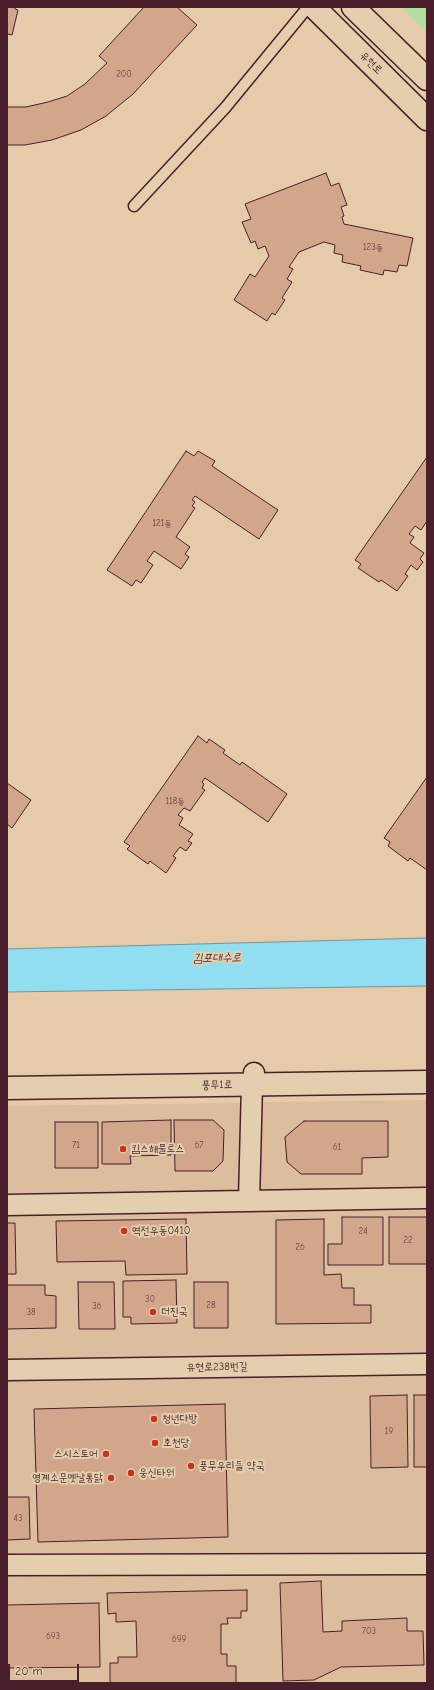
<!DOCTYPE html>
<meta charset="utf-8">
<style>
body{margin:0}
#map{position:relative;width:434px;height:1690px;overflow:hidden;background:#e5cbaa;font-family:"Comic Neue",sans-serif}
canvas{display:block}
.frame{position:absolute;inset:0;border:8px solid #4a1f2b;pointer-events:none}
.scale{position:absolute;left:8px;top:1664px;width:71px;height:18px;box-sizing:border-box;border:2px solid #4a1f2b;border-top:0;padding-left:5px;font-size:12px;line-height:14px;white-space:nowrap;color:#4a1f2b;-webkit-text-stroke:3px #e3cead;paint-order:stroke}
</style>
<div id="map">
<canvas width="434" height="1690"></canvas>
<div class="frame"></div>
<div class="scale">20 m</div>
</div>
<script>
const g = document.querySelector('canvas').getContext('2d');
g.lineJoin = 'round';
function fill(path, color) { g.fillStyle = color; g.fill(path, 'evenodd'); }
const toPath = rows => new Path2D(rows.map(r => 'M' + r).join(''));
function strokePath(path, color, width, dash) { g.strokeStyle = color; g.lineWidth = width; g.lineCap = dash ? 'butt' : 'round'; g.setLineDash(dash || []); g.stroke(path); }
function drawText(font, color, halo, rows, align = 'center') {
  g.font = font + ' "Comic Neue","Poor Story",sans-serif'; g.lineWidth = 4; g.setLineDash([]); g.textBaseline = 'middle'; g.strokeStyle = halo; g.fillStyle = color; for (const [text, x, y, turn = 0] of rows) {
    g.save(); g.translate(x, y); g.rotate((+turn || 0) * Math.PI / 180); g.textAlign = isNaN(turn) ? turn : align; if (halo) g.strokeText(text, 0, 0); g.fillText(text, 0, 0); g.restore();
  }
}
fill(toPath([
 [427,1100,427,1683,7,1683,7,1106]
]), '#dcbd9e');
fill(toPath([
 [401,7,427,7,427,32,426,31]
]), '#afe0a0');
const water = toPath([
 [427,938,427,986,7,992,7,949,427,938]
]);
fill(water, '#90deef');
strokePath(water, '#7492a1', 1);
const building = toPath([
 [7,7,15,7,15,9,18,10,12,35,8,34,7,37,7,7],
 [144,7,177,7,197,25,133,94,106,116,81,130,52,140,25,145,7,145,7,107,26,107,48,102,67,96,85,84,107,63,99,56,144,7],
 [326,173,331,186,339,183,347,205,341,207,344,216,342,217,344,224,413,238,407,266,399,265,397,272,384,270,383,275,360,270,361,266,342,262,343,255,334,253,335,245,324,242,299,252,289,267,293,269,287,279,292,282,282,298,285,300,275,315,272,313,267,321,234,300,250,274,255,277,269,256,265,246,258,249,255,241,251,243,242,222,251,219,245,204,326,173],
 [186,451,194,456,198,451,215,461,212,466,278,510,259,539,195,496,192,500,195,502,192,506,195,508,176,537,190,547,185,554,189,557,181,569,154,551,147,561,153,565,141,583,136,580,132,586,107,570,186,451],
 [427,457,427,521,421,530,415,526,409,534,414,537,410,543,424,553,420,559,423,562,417,570,411,565,405,574,408,576,397,591,381,580,379,582,358,568,361,564,355,560,427,457],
 [198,736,207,743,209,739,225,750,223,753,240,765,242,762,287,794,268,822,205,778,202,782,204,784,202,788,205,790,190,811,184,808,178,815,183,818,179,825,193,834,188,841,192,843,186,851,180,847,173,856,176,858,166,873,150,861,148,864,127,849,130,846,124,842,198,736],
 [427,777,427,870,410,858,408,861,388,846,390,842,384,838,427,777],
 [7,783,31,800,12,828,7,824,7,783],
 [171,1120,171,1155,130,1156,131,1164,102,1164,102,1122,171,1120],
 [174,1120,213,1120,224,1130,223,1161,213,1171,175,1171,174,1120],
 [304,1121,388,1121,388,1157,362,1158,362,1174,301,1174,287,1162,285,1137,304,1121],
 [55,1122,98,1122,98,1168,55,1168,55,1122],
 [342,1217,383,1217,383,1265,328,1265,328,1244,342,1244,342,1217],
 [389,1217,427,1217,427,1264,389,1264,389,1217],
 [186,1219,187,1274,126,1275,125,1261,57,1262,56,1221,186,1219],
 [324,1219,324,1275,341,1274,342,1288,354,1288,354,1305,371,1305,371,1323,276,1324,276,1220,324,1219],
 [7,1223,15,1223,16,1274,7,1274,7,1223],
 [176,1280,177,1323,131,1324,131,1317,123,1317,123,1281,176,1280],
 [78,1282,114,1282,115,1329,79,1329,78,1282],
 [194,1282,228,1282,228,1328,194,1328,194,1282],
 [7,1285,45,1285,45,1295,56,1296,56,1328,7,1329,7,1285],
 [407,1395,408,1467,371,1468,370,1396,407,1395],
 [414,1395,427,1395,427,1467,414,1467,414,1395],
 [225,1404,228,1537,38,1542,34,1409,225,1404],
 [7,1497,29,1497,30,1539,7,1540,7,1497],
 [321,1581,323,1632,342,1631,342,1621,407,1618,407,1631,423,1631,424,1665,341,1667,314,1680,283,1681,280,1583,321,1581],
 [247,1590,247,1611,241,1611,241,1618,227,1618,228,1624,221,1624,221,1654,227,1654,227,1666,236,1666,236,1683,110,1683,110,1663,118,1663,118,1657,137,1657,136,1621,116,1622,116,1613,108,1614,107,1593,247,1590],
 [99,1603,100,1667,7,1668,7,1605,99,1603]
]);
fill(building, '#d2a68a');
strokePath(building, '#4a1f2b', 1);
const service = toPath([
 [134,206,225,108,308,7]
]);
const minor = toPath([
 [249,1200,252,1084,254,1073],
 [7,1205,427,1198],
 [7,1370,427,1364],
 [7,1565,427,1564]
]);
const tertiary = toPath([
 [314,7,427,119],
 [353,7,427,79],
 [7,1088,427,1082]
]);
strokePath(service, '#4a1f2b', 13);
strokePath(minor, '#4a1f2b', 23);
strokePath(tertiary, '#4a1f2b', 25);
strokePath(service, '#e3cead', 10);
strokePath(minor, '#e3cead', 20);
strokePath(tertiary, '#e3cead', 22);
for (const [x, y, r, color] of [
 [123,1149,4,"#c8321e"],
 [124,1231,4,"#c8321e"],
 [153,1312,4,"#c8321e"],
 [154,1419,4,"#c8321e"],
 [155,1443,4,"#c8321e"],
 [106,1454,4,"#c8321e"],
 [191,1466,4,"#c8321e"],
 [131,1473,4,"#c8321e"],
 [111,1478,4,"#c8321e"]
]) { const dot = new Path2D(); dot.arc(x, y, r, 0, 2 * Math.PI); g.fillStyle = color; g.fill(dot); strokePath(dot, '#e3cead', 1.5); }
drawText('9px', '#6c4143', null, [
 ["200",124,74],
 ["123동",373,247],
 ["121동",162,523],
 ["118동",175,801],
 ["71",76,1145],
 ["67",199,1145],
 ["61",337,1147],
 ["24",363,1231],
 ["22",408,1240],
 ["26",300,1247],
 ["30",150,1299],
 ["28",211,1305],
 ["36",97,1306],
 ["38",31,1312],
 ["19",389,1431],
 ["43",18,1518],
 ["703",369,1631],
 ["693",53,1636],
 ["699",179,1639]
]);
drawText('11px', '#4a1f2b', '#e3cead', [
 ["유현로",371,63,45],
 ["풍무1로",217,1085,-1],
 ["유현로238번길",217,1367,-1]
]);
drawText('11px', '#4a1f2b', '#e3cead', [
 ["킴스해물로스",131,1149],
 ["역전우동0410",132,1231],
 ["더진국",161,1312],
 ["청년다방",162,1419],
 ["호천당",163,1443],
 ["스시스토어",98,1454,"right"],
 ["풍무우리들 약국",199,1466],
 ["웅신타워",139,1473],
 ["영계소문옛날통닭",103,1478,"right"]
], 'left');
drawText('italic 12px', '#51323f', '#e3cead', [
 ["김포대수로",217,958,-1]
]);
</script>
